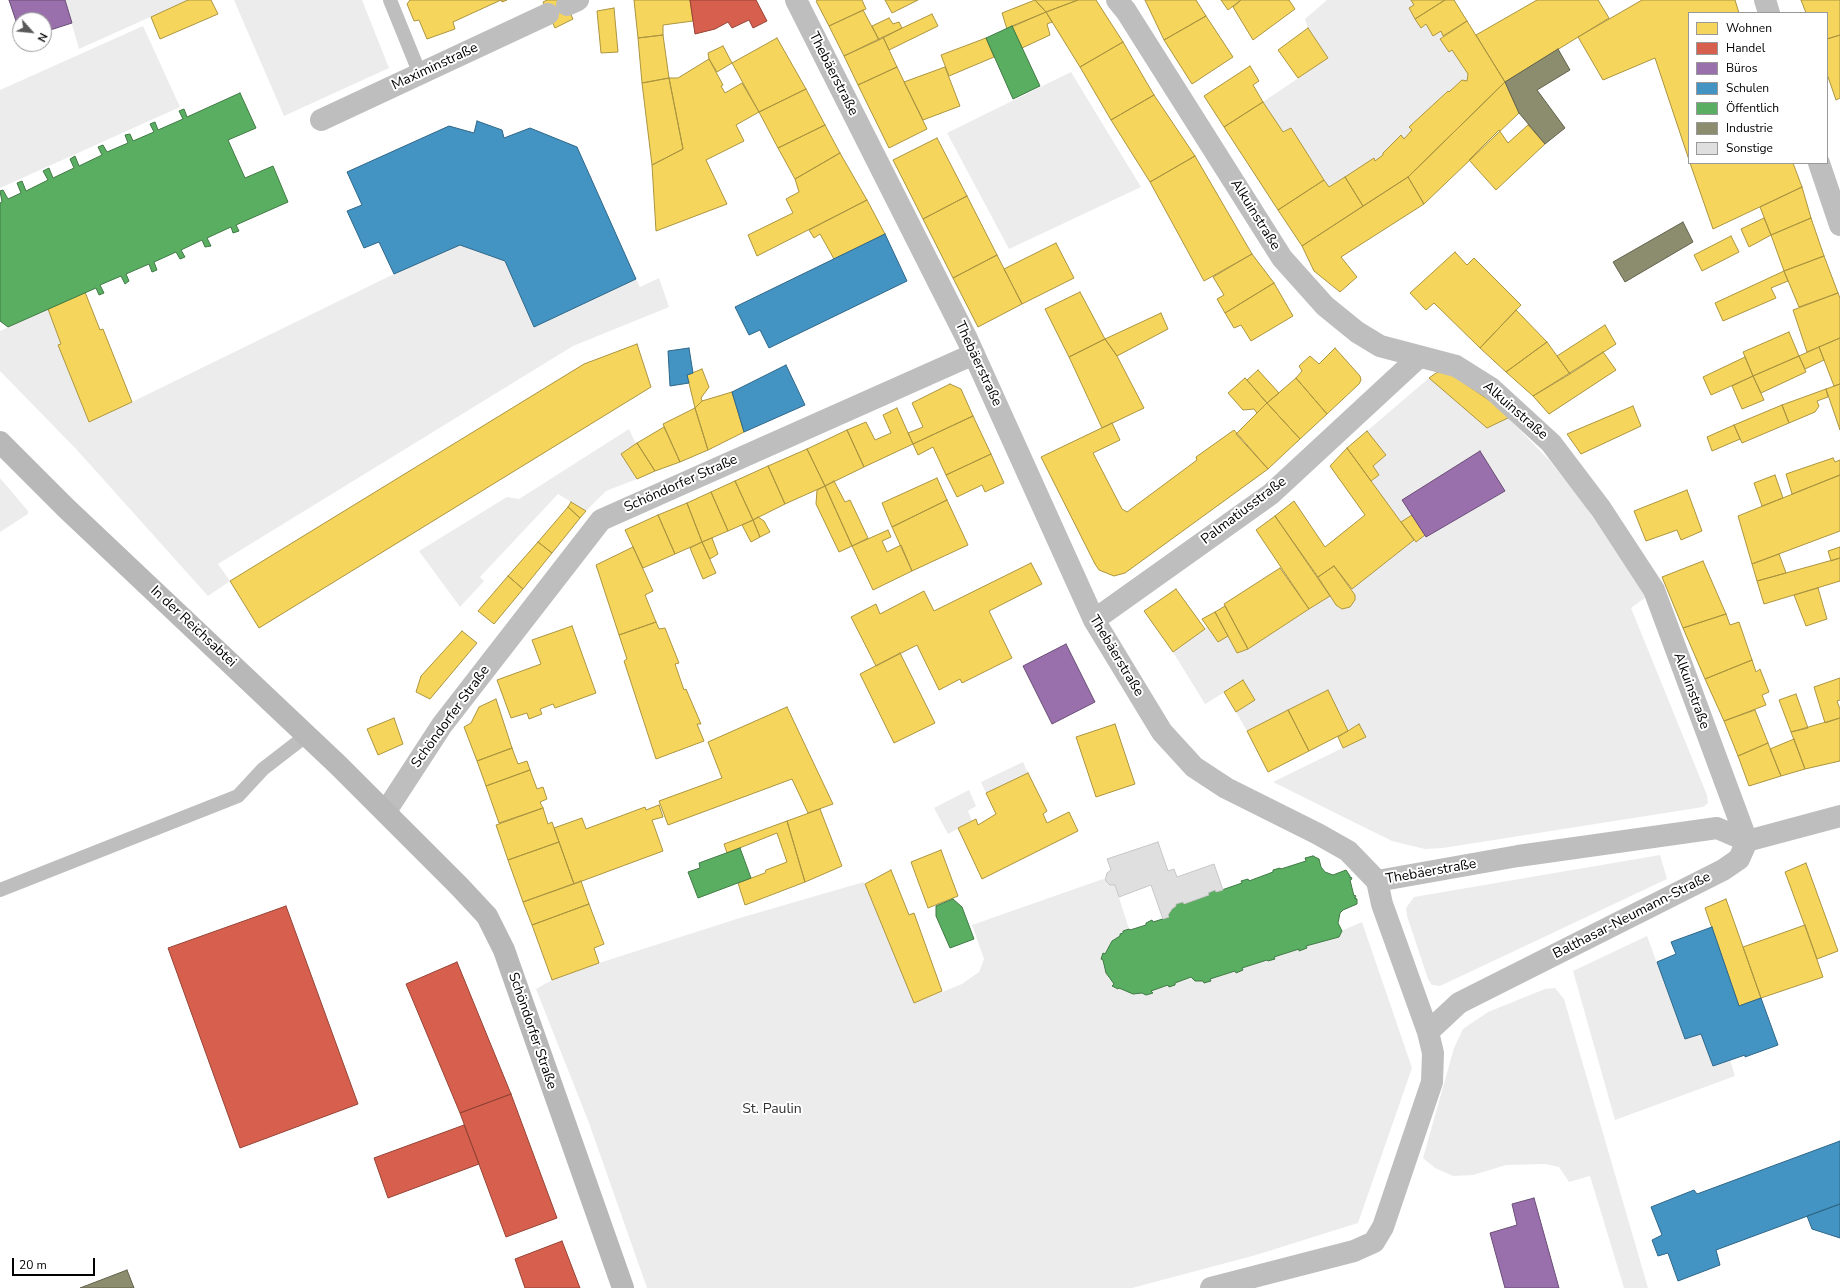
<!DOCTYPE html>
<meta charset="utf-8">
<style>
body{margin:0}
#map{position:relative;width:1840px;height:1288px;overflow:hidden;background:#fff;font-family:"Nunito Sans",sans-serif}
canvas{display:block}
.legend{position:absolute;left:1688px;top:12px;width:140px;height:152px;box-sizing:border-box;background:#fff;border:1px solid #999;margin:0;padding:5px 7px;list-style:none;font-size:12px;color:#000}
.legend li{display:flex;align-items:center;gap:8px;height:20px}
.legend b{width:20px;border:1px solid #999}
.north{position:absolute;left:12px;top:12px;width:40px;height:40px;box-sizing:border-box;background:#fff;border:1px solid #999;border-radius:50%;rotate:117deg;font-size:11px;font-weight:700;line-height:16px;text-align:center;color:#000}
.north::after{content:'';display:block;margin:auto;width:14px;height:18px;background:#595959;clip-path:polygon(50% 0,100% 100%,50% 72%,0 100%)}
.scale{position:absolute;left:12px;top:1258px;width:83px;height:18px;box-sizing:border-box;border:2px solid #000;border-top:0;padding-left:5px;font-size:12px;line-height:14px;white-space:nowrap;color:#000;-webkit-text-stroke:3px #fff;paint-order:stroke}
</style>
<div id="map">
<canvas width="1840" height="1288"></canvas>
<ul class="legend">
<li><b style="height:11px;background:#f6d55c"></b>Wohnen</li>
<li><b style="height:11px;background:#d6604d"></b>Handel</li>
<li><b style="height:11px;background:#9970ab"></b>Büros</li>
<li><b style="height:11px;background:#4393c3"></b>Schulen</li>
<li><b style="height:11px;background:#5aae61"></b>Öffentlich</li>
<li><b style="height:11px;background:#8c8c6e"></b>Industrie</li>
<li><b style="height:11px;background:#dfdfdf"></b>Sonstige</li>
</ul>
<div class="north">N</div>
<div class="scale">20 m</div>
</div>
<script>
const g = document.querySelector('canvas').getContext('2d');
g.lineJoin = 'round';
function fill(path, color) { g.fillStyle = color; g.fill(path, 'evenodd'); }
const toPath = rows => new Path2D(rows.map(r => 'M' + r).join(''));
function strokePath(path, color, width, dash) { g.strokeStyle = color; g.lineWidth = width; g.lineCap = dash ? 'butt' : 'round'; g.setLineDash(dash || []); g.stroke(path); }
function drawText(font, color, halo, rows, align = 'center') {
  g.font = font + ' "Nunito Sans",sans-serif'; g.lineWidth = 4; g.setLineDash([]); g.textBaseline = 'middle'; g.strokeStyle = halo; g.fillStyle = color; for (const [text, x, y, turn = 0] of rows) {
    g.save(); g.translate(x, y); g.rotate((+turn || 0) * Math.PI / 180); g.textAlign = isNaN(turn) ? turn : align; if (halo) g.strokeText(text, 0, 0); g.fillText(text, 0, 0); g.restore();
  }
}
fill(toPath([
 [65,0,188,0,79,49],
 [234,0,362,0,389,68,284,116],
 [1327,0,1411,0,1414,5,1409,9,1421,28,1426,24,1433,36,1441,31,1443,36,1440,39,1449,52,1452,50,1468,74,1467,81,1462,80,1449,92,1447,91,1409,127,1412,130,1404,139,1401,136,1383,153,1383,155,1375,161,1374,159,1329,187,1291,128,1283,132,1263,102,1328,58,1308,28,1305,19],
 [143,26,180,107,0,188,0,90],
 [1071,72,1141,187,1009,249,947,133],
 [460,245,505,261,534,327,636,279,640,287,659,278,669,307,573,346,218,564,230,581,208,596,77,450,0,371,0,331,48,309,61,344,58,346,89,421,132,402,394,274],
 [1429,378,1487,428,1508,418,1550,461,1584,504,1646,597,1631,608,1707,795,1708,803,1703,807,1443,848,1425,849,1392,841,1273,782,1365,737,1359,724,1347,730,1328,690,1247,731,1236,712,1255,699,1243,681,1205,704,1173,652,1207,627,1218,642,1228,636,1237,653,1248,649,1330,596,1339,607,1342,609,1350,607,1355,600,1355,595,1352,589,1414,540,1416,542,1425,535,1426,537,1504,492,1402,500,1412,515,1401,522,1371,481,1379,475,1373,466,1386,455,1367,431],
 [629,429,636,444,621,454,637,479,606,491,586,511,558,494,480,577,484,581,460,607,419,551,507,497,519,499],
 [0,478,28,511,28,514,0,532],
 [1023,762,1028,773,986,793,981,782],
 [969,790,976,806,968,811,972,821,948,834,934,808],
 [1660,855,1667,879,1440,986,1432,985,1428,979,1407,916,1406,908,1414,897],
 [1103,879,1110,885,1115,885,1129,929,1123,931,1120,936,1112,941,1105,954,1104,967,1108,978,1114,984,1112,987,1117,989,1119,988,1133,994,1142,993,1146,995,1152,993,1151,991,1168,985,1169,987,1175,985,1175,983,1191,977,1195,981,1203,981,1204,983,1211,981,1210,979,1235,971,1236,972,1242,968,1267,960,1268,961,1274,959,1274,957,1299,949,1299,950,1307,948,1306,946,1339,937,1341,931,1362,922,1412,1068,1358,1223,1256,1255,1132,1288,647,1288,589,1123,536,989,552,980,599,963,743,917,864,882,914,1003,962,984,979,972,984,959,972,925],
 [1647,936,1685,1039,1701,1034,1713,1066,1730,1060,1735,1076,1615,1120,1573,971],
 [1555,988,1564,999,1648,1288,1624,1288,1590,1176,1569,1182,1559,1167,1545,1164,1506,1165,1473,1175,1453,1176,1435,1168,1423,1158,1454,1048,1463,1029,1488,1012,1545,989]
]), '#ececec');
const homes = toPath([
 [188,0,211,0,218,14,160,39,151,17,188,0],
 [410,0,507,0,502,2,501,0,453,22,455,29,427,39,419,20,414,21,407,4,410,0],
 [547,0,564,0,573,19,555,28,543,2,547,0],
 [634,0,690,0,693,21,663,25,663,35,638,38,634,0],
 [818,0,862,0,866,9,829,26,816,1,818,0],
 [885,0,918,0,892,13,885,0],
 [1035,0,1078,0,1046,12,1035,0],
 [1035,0,1046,12,1007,29,1002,13,1035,0],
 [1078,0,1096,0,1123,42,1080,67,1046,12,1078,0],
 [1145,0,1196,0,1206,16,1164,40,1145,0],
 [1221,0,1241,0,1228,10,1221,0],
 [1241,0,1289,0,1295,9,1253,40,1233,7,1241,0],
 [1411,0,1445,0,1415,19,1409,8,1414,5,1411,0],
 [1445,0,1454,0,1467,21,1443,36,1441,31,1433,36,1426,24,1421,28,1415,19,1445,0],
 [1537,0,1598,0,1609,18,1505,82,1476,35,1537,0],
 [1642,0,1735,0,1739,13,1689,13,1689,160,1655,58,1603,80,1578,37,1642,0],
 [1801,0,1840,0,1840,35,1827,39,1827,13,1806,13,1801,0],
 [614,8,618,52,601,53,597,11,614,8],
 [863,10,879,40,844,56,829,26,863,10],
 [1046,12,1052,22,1047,24,1050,35,1022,48,1012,26,1046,12],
 [932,14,938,26,889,50,883,37,932,14],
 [1206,16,1233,57,1192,84,1164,40,1206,16],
 [889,18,893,24,899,22,902,28,879,40,872,26,889,18],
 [1467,21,1505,82,1408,177,1363,206,1345,177,1374,158,1375,161,1383,155,1383,153,1401,135,1404,139,1412,130,1409,127,1448,91,1449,92,1462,80,1467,81,1468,74,1452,50,1449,52,1440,39,1467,21],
 [1308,28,1328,58,1298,78,1278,50,1308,28],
 [663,35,669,78,642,83,638,38,663,35],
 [1840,35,1840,98,1836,100,1827,74,1827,39,1840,35],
 [883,37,897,67,858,85,844,56,883,37],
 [777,38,806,89,759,112,732,63,777,38],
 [986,38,994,57,949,76,941,55,986,38],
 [1123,42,1154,95,1111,120,1080,67,1123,42],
 [723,46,732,63,717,72,709,59,708,53,723,46],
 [709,59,723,85,721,86,725,93,742,83,759,112,736,125,744,141,706,160,727,204,656,231,652,165,683,149,669,78,678,78,709,59],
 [1250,66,1259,81,1253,85,1263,102,1224,127,1204,96,1250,66],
 [897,67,927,129,889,148,858,85,897,67],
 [945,67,960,106,923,120,904,82,945,67],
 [669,78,683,149,652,165,642,83,669,78],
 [1505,82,1519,113,1424,204,1408,177,1505,82],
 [806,89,825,125,778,148,759,112,806,89],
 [1154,95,1195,156,1150,182,1111,120,1154,95],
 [1263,102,1283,132,1291,128,1324,180,1278,210,1224,127,1263,102],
 [825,125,840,153,795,179,778,148,825,125],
 [1528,125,1545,144,1496,190,1469,160,1499,130,1508,143,1528,125],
 [937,138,967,196,923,219,893,160,937,138],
 [840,153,867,200,757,256,748,235,793,213,786,199,799,192,795,179,840,153],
 [1195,156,1252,254,1204,281,1150,182,1195,156],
 [1690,163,1793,163,1802,187,1713,229,1690,163],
 [1345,177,1363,206,1302,246,1278,210,1324,180,1329,187,1345,177],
 [1408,177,1424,204,1341,257,1357,277,1340,292,1314,271,1302,246,1408,177],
 [1802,187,1811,218,1771,235,1760,207,1802,187],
 [967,196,997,255,953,278,923,219,967,196],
 [867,200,885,234,834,259,820,234,814,238,809,230,867,200],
 [1764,218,1771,235,1749,247,1741,229,1764,218],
 [1811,218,1824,256,1784,271,1771,235,1811,218],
 [1731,236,1739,252,1702,271,1694,255,1731,236],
 [1056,243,1074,278,1022,304,1004,269,1056,243],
 [1455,252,1467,265,1474,258,1521,305,1480,348,1434,303,1426,310,1410,293,1455,252],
 [1252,254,1274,283,1225,313,1217,299,1224,295,1213,277,1252,254],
 [997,255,1022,304,978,327,953,278,997,255],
 [1824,256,1838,293,1799,307,1784,271,1824,256],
 [1784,271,1788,281,1771,288,1776,298,1723,321,1715,303,1784,271],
 [1274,283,1293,316,1251,341,1241,325,1234,328,1225,313,1274,283],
 [85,292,100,330,103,329,132,402,89,422,58,345,61,344,48,309,85,292],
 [1080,292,1105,339,1069,357,1045,309,1080,292],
 [1838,293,1840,298,1840,338,1807,352,1793,310,1838,293],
 [1516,310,1547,342,1506,372,1480,348,1516,310],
 [1161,313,1168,329,1117,356,1105,339,1161,313],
 [1605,325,1616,344,1570,374,1557,356,1605,325],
 [1789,332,1799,356,1753,376,1743,352,1789,332],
 [1840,338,1840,384,1834,386,1819,347,1840,338],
 [1105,339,1117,356,1144,408,1102,428,1069,357,1105,339],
 [1547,342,1570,374,1533,396,1506,372,1547,342],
 [637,344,651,387,259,628,230,581,584,364,637,344],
 [1819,347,1824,360,1805,369,1799,356,1819,347],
 [1335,348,1360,376,1361,380,1359,384,1327,414,1296,378,1302,371,1299,366,1310,356,1319,364,1335,348],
 [1603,352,1616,370,1549,414,1533,396,1603,352],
 [1799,356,1806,372,1761,393,1753,376,1799,356],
 [1745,357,1753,376,1711,395,1703,377,1745,357],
 [702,369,709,387,701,398,702,401,695,408,687,375,702,369],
 [1258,370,1279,393,1267,403,1247,380,1258,370],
 [1445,370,1496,405,1508,418,1487,428,1429,378,1436,373,1445,370],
 [1753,376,1764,400,1742,409,1732,386,1753,376],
 [1245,378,1267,403,1257,413,1254,409,1243,410,1228,393,1245,378],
 [1296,378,1327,414,1300,439,1267,403,1296,378],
 [950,384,961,389,973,416,913,444,908,433,923,427,912,403,950,384],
 [1840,384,1840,430,1826,389,1840,384],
 [1826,389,1828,397,1817,401,1819,406,1815,412,1789,423,1782,405,1826,389],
 [732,392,744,432,708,450,695,408,702,401,732,392],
 [1267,403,1300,439,1268,469,1236,434,1267,403],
 [1782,405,1789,423,1742,443,1734,425,1782,405],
 [1633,406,1641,426,1581,454,1567,434,1633,406],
 [695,408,708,450,680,462,663,424,695,408],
 [897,408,913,444,864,467,847,430,866,422,875,440,891,433,883,415,897,408],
 [973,416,991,454,946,475,933,447,918,455,913,444,973,416],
 [1112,423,1120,440,1093,453,1122,509,1127,512,1197,460,1196,457,1234,430,1268,469,1125,573,1114,576,1099,570,1095,564,1041,457,1112,423],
 [1734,425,1740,439,1712,451,1707,437,1734,425],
 [664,427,680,462,655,471,637,443,664,427],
 [847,430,864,467,825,486,807,449,847,430],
 [1367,431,1386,455,1373,466,1379,475,1371,481,1347,448,1367,431],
 [637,443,655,471,637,479,621,454,637,443],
 [1347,448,1414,540,1352,589,1334,566,1318,577,1275,516,1294,501,1325,547,1365,515,1330,466,1347,448],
 [807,449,825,486,785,504,768,466,807,449],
 [991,454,1004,483,985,492,982,485,957,497,946,475,991,454],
 [1833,458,1835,462,1840,460,1840,475,1792,494,1786,474,1833,458],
 [768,466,785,504,753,520,735,481,768,466],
 [1775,475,1783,498,1762,506,1754,483,1775,475],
 [1840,475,1840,531,1752,564,1738,516,1840,475],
 [937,478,947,500,892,527,882,503,937,478],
 [735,481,753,520,728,531,711,492,735,481],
 [834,481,845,502,850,500,868,538,852,546,825,486,834,481],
 [825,486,852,546,839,552,816,504,817,490,825,486],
 [1687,490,1702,531,1681,540,1677,530,1646,541,1634,511,1687,490],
 [711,492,728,531,702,542,687,503,711,492],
 [947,500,968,545,912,571,892,527,947,500],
 [571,502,586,511,580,518,568,507,571,502],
 [687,503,702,542,675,554,658,515,687,503],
 [568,507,580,518,552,553,538,542,568,507],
 [658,515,675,554,643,568,625,530,658,515],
 [1412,515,1425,535,1416,542,1401,522,1412,515],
 [1275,516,1330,596,1309,609,1256,530,1275,516],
 [758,517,764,521,770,532,760,537,753,520,758,517],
 [753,520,760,537,751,542,742,525,753,520],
 [888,530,891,537,882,541,887,552,901,545,912,571,873,590,852,546,888,530],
 [712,538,718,554,710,559,702,542,712,538],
 [538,542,552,553,523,589,508,576,538,542],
 [702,542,716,573,703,579,690,548,702,542],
 [633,547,653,591,645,595,656,622,619,635,596,565,633,547],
 [1840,547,1840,558,1831,561,1828,551,1840,547],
 [1779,554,1786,573,1757,581,1752,564,1779,554],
 [1840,558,1840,581,1764,604,1757,581,1840,558],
 [1703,561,1726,614,1683,628,1662,577,1703,561],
 [1031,563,1042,584,989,611,1012,658,962,683,960,679,939,690,917,645,876,666,851,617,876,604,880,614,924,591,934,611,1031,563],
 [1334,566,1355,595,1355,600,1350,607,1342,609,1336,605,1318,577,1334,566],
 [1280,568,1309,609,1248,649,1224,604,1280,568],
 [508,576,523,589,494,624,478,611,508,576],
 [1818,588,1827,619,1806,626,1794,595,1818,588],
 [1176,589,1205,629,1173,652,1144,611,1176,589],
 [1225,606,1248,649,1237,653,1215,612,1225,606],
 [1215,612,1228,636,1218,642,1202,619,1215,612],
 [1726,614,1730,625,1739,622,1752,660,1705,679,1683,628,1726,614],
 [656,622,659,629,665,628,679,663,675,664,684,690,686,689,701,724,697,724,704,741,656,759,624,661,627,659,619,635,656,622],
 [572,626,596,693,555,708,553,704,540,709,542,714,529,719,527,713,511,718,497,680,541,664,532,640,572,626],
 [462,631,477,643,430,699,416,692,421,676,462,631],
 [900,653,935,723,894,743,860,674,900,653],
 [1752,660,1756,672,1760,669,1769,692,1762,695,1766,705,1724,721,1705,679,1752,660],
 [1840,678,1840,700,1837,701,1840,709,1840,718,1825,723,1814,687,1840,678],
 [1243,680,1255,700,1236,712,1224,692,1243,680],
 [1328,690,1348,731,1309,751,1288,710,1328,690],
 [1796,694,1808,728,1791,732,1779,700,1796,694],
 [496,699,512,748,477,761,464,727,471,723,479,707,496,699],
 [787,707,833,804,808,813,792,779,668,825,659,801,722,778,708,742,787,707],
 [1288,710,1309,751,1268,772,1247,731,1288,710],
 [1755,710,1768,743,1738,756,1724,721,1755,710],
 [394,718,403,744,378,755,367,729,394,718],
 [1840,718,1840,761,1805,769,1791,732,1840,718],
 [1115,724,1135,784,1096,797,1076,737,1115,724],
 [1359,724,1366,737,1343,748,1338,737,1359,724],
 [1794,739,1805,769,1781,776,1770,749,1794,739],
 [1768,743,1781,776,1749,786,1738,756,1768,743],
 [512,748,518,764,527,761,530,770,486,786,477,761,512,748],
 [530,770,537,789,543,787,547,799,540,802,543,808,499,823,486,786,530,770],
 [1028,773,1047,811,1043,814,1047,823,1069,812,1078,831,982,879,958,828,976,819,978,825,996,814,986,793,1028,773],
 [659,805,663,817,652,820,663,851,574,884,554,828,582,818,586,829,645,807,646,810,659,805],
 [543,808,548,824,552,822,559,842,508,860,496,825,543,808],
 [820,809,842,866,805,882,787,821,820,809],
 [787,821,805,882,745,905,738,883,765,873,766,870,787,862,777,833,727,853,724,844,787,821],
 [559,842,574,884,523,902,508,860,559,842],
 [941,850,958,896,928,908,911,862,941,850],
 [1806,863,1838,951,1817,959,1785,872,1806,863],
 [891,870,909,915,914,913,942,991,914,1003,865,884,891,870],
 [581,881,589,904,532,925,523,902,581,881],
 [1726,899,1761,998,1739,1006,1705,908,1726,899],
 [589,904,604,944,594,948,599,963,552,980,532,925,589,904],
 [1805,925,1823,977,1761,998,1743,947,1805,925]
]);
fill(homes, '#f6d55c');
strokePath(homes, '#ac9540', 1);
const shops = toPath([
 [690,0,756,0,767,21,753,28,749,20,732,28,728,22,715,29,695,34,690,0],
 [286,906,358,1104,240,1148,168,948,286,906],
 [457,962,511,1094,460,1113,406,984,457,962],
 [511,1094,557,1218,506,1237,460,1113,511,1094],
 [464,1125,479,1164,388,1198,374,1158,464,1125],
 [562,1241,580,1288,525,1288,515,1259,562,1241]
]);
fill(shops, '#d6604d');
strokePath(shops, '#964336', 1);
const offices = toPath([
 [9,0,65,0,72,23,44,32,44,20,20,20,20,33,9,0],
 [1480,451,1505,491,1426,537,1402,500,1480,451],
 [1066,644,1095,702,1052,724,1023,666,1066,644],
 [1534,1198,1559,1288,1505,1288,1490,1233,1517,1225,1512,1204,1534,1198]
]);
fill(offices, '#9970ab');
strokePath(offices, '#6b4e78', 1);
const schools = toPath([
 [477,121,502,130,504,138,530,128,577,147,636,279,534,327,505,261,460,245,394,274,379,242,364,248,347,211,362,205,347,172,449,126,474,133,477,121],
 [885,234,907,281,769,348,760,330,749,335,735,307,885,234],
 [689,348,693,373,687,375,689,383,670,386,668,351,689,348],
 [786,365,805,405,744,432,732,392,786,365],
 [1712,927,1739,1006,1761,998,1778,1045,1745,1057,1745,1055,1713,1066,1701,1034,1685,1039,1657,962,1676,954,1671,942,1712,927],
 [1840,1141,1840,1204,1716,1250,1720,1265,1678,1281,1668,1253,1658,1256,1652,1240,1662,1235,1651,1207,1694,1190,1697,1194,1840,1141],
 [1840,1204,1840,1238,1812,1229,1807,1216,1840,1204]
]);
fill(schools, '#4393c3');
strokePath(schools, '#2f6788', 1);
const public = toPath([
 [1012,26,1040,86,1013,99,986,38,1012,26],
 [240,93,256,128,228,140,245,178,273,166,288,202,236,225,239,231,233,233,231,227,207,238,211,246,205,247,202,240,181,250,185,257,180,259,176,252,154,262,157,270,152,272,149,264,126,274,129,281,125,284,121,276,100,285,104,293,99,295,96,288,8,327,0,321,0,203,2,202,0,191,3,190,8,199,21,193,17,183,22,181,26,191,48,180,43,171,49,168,53,178,74,168,70,159,75,156,79,166,102,155,98,147,103,145,107,152,128,143,125,135,130,134,133,141,154,132,150,124,155,122,158,130,183,119,179,111,184,109,187,117,240,93],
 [740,848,751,878,698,898,688,872,700,868,699,863,740,848],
 [1313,856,1319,859,1321,867,1325,872,1333,875,1346,870,1350,876,1350,878,1351,877,1352,879,1350,880,1354,896,1355,895,1356,897,1354,898,1357,899,1357,904,1343,910,1340,913,1338,923,1342,931,1339,937,1306,946,1307,948,1299,951,1299,949,1274,957,1275,959,1268,961,1267,960,1242,968,1243,970,1236,973,1235,971,1210,979,1211,981,1204,983,1203,981,1195,981,1191,977,1175,983,1175,985,1169,987,1168,985,1151,991,1153,993,1146,995,1142,993,1133,994,1119,988,1118,989,1112,986,1114,984,1106,973,1103,960,1101,959,1103,953,1105,954,1112,941,1120,936,1120,934,1123,933,1123,931,1129,929,1130,930,1146,925,1146,923,1152,920,1153,922,1169,917,1168,915,1172,909,1176,906,1176,904,1183,902,1184,904,1209,895,1208,893,1215,890,1216,892,1242,883,1241,881,1248,879,1249,881,1273,872,1273,870,1280,868,1281,869,1306,861,1305,858,1313,856],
 [953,899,962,907,974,939,950,948,936,916,936,906,953,899]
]);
fill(public, '#5aae61');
strokePath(public, '#3f7a44', 1);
const industry = toPath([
 [1558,49,1570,70,1537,90,1565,128,1545,144,1519,113,1505,82,1558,49],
 [1683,222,1693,242,1625,282,1613,262,1683,222],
 [127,1270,134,1288,80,1288,127,1270]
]);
fill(industry, '#8c8c6e');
strokePath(industry, '#62624d', 1);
const building = toPath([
 [1158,842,1168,871,1174,869,1177,877,1214,864,1223,890,1216,892,1215,890,1208,893,1209,895,1184,904,1183,902,1176,904,1176,906,1172,909,1168,915,1169,917,1163,919,1151,885,1119,897,1115,885,1110,885,1105,880,1107,873,1111,870,1107,859,1158,842]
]);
fill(building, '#dfdfdf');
strokePath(building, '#c7c7c7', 1);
strokePath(toPath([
 [390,0,420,74],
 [0,890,238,796,263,769,307,735]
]), '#bebebe', 14);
strokePath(toPath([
 [796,0,967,339,1094,620,1162,732,1194,767,1226,788,1318,834,1348,851,1377,881],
 [1117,0,1126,11,1282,258,1325,306,1357,332,1380,346,1456,366,1491,388,1551,443,1601,509,1654,590,1747,841],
 [1765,0,1769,13],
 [567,5,578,0],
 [321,120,548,14],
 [1819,163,1840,225],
 [1094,620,1271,494,1419,357],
 [386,811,442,725,601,520,974,354],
 [1377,881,1518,856,1717,828,1747,841],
 [1428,1032,1459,1003,1723,870,1739,859,1747,841,1840,816],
 [1211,1288,1354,1251,1374,1242,1383,1227,1432,1082,1433,1053,1428,1032,1382,904,1377,881]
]), '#bebebe', 22);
strokePath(toPath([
 [0,442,66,508,338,765,459,886,487,916,504,950,623,1288]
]), '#b8b8b8', 22);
drawText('14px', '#000', '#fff', [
 ["Maximinstraße",435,67,-25],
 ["Thebäerstraße",833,74,63],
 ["Alkuinstraße",1255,215,58],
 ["Thebäerstraße",978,364,65],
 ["Alkuinstraße",1515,411,41],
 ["Schöndorfer Straße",681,484,-24],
 ["Palmatiusstraße",1244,511,-37],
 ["In der Reichsabtei",193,627,43],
 ["Thebäerstraße",1116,656,59],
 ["Alkuinstraße",1691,691,70],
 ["Schöndorfer Straße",451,717,-54],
 ["Thebäerstraße",1431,872,-10],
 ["Balthasar-Neumann-Straße",1632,916,-27],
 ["Schöndorfer Straße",532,1031,71]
]);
drawText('14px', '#333', '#fff', [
 ["St. Paulin",772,1110]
]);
</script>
